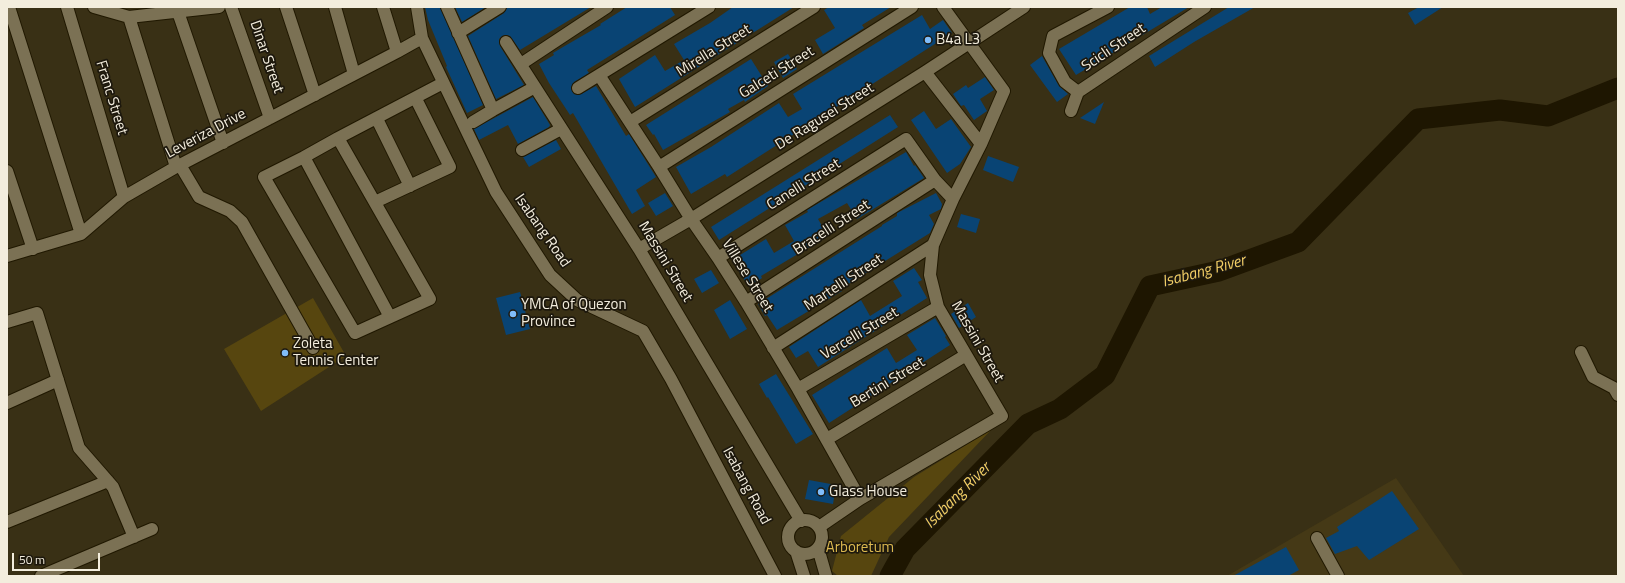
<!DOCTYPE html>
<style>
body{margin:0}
#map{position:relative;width:1625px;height:583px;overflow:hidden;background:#393015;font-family:"Titillium Web",sans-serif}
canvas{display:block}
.frame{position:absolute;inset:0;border:8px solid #f3eddd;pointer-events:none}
.scale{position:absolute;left:12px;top:553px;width:88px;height:18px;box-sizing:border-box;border:2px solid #f3eddd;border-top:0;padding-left:5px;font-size:12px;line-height:14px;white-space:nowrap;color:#f3eddd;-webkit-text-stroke:3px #1d180d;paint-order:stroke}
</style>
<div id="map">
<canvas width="1625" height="583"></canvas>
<div class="frame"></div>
<div class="scale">50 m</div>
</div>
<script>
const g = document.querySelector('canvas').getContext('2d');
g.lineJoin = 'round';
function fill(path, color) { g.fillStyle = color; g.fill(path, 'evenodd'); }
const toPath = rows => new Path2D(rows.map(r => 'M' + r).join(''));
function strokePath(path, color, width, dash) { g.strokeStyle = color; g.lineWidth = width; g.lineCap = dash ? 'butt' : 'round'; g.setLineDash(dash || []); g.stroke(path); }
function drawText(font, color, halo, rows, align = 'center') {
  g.font = font + ' "Titillium Web",sans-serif'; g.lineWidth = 3.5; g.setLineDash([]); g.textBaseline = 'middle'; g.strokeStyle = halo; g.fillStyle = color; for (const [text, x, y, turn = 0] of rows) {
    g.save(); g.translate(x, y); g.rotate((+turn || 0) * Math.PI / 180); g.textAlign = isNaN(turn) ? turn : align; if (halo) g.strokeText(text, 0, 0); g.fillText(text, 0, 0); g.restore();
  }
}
fill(toPath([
 [1396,478,1464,576,1227,576]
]), '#453916');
fill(toPath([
 [313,298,346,356,261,411,224,349],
 [992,429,889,537,871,576,838,576,832,571,841,536,914,477]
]), '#57460f');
strokePath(toPath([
 [890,576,905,549,1028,424,1060,409,1105,375,1150,286,1219,271,1298,242,1418,119,1500,110,1548,116,1618,88]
]), '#1e1601', 21);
fill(toPath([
 [425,7,440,7,483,105,467,113,446,67,447,66,428,20],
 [455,7,486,7,462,22],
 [507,7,591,7,520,50,510,36,506,35,502,36,499,39,500,46,524,85,496,99,468,36,504,13],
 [627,7,670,7,675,15,587,70,589,73,574,82,571,88,574,94,579,95,596,86,626,136,629,134,656,177,636,190,645,206,632,214,573,113,570,115,549,83,539,64,554,55,553,53,563,47,601,25,600,24],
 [733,7,794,7,635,107,619,79,655,55,665,71,684,60,674,44,710,23],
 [829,7,891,7,862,25,864,28,823,54,815,40,835,28,824,10],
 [1130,7,1147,7,1150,14,1162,7,1189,7,1076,75,1059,49],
 [1229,7,1255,7,1194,42,1155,67,1149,56],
 [1419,7,1443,7,1415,25,1408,13],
 [922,15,930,29,943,20,952,33,727,177,725,174,691,194,676,167,711,147,779,103,788,117,802,109,793,94],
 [788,54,797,69,783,78,774,62],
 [1042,56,1059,86,1068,94,1057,102,1030,65],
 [751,59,768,86,745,102,744,100,728,109,730,112,663,150,654,134,653,135,646,125],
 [985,77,994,90,980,99,987,111,974,120,964,105,961,106,953,94,966,85,968,88],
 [533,97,550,125,549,127,518,144,508,125,479,140,474,129],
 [1104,102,1095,124,1080,118],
 [924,111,936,129,951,119,971,147,960,164,947,173,911,120],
 [890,115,898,127,719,240,711,227],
 [556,140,561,149,529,167,523,157],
 [906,152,914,166,915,165,924,178,857,219,847,203,818,219,828,236,761,276,762,278,749,287,732,260,766,239,774,253,794,241,785,225,808,212,807,210,824,200],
 [988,156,1019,167,1013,182,983,170],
 [665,193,673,206,656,216,648,203],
 [936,193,942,204,941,209,929,215,934,224,930,233,853,281,841,289,842,291,777,330,767,315,765,316,758,304,882,226,882,225,897,216,897,213],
 [961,214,980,219,976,233,957,227],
 [914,268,922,280,918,282,927,298,818,367,808,351,796,358,789,347,861,300,870,316,902,296,893,281],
 [711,270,719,283,702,293,694,279],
 [520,292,530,329,506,335,496,298],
 [730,300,747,329,730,339,714,310],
 [968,303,976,317,959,328,951,314],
 [935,318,946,336,945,337,950,345,829,423,812,395,887,348,896,363,917,350,907,335],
 [776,374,813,434,796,444,768,397,767,398,759,384],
 [809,480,836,485,833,504,805,499],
 [1392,491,1419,529,1369,560,1357,546,1335,554,1326,538,1339,531,1337,527],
 [1286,547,1299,570,1288,576,1233,576]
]), '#094474');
const minor = toPath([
 [9,7,81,234],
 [67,7,124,197],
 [94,7,129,17,219,7],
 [231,7,270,118],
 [286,7,315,95],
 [335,7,354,74],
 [383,7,397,52],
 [417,7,422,38,496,192,550,275,577,300,643,331,671,379,775,576],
 [447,7,493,110],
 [709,7,599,75,659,167,691,219,718,258,746,302,798,389,860,499],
 [178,12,223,143],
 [129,17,176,167],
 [458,33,500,7],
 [506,42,639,249,801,521],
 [521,64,607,7],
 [925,72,981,144],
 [578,88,599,75],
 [1078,92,1065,82,1049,53,1053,36,1108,7],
 [1071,111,1078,92,1205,7],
 [377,119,410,186],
 [473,122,493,110,535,87],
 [630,122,814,7],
 [338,138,430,299,355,333,264,177,304,157,338,138,443,83],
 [522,150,561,129],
 [304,157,390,317],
 [180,165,199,197,230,211,242,222,313,348],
 [659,167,912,7],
 [7,171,33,249],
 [375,202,450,167,416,99],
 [639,249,691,219,925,72,1024,7],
 [7,256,81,234,124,197,176,167,397,52,422,38],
 [718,258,906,139,935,180,953,199],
 [746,302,935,180],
 [7,322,37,313,79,448,113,487,134,537],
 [773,348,933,245],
 [1581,352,1593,377,1614,388,1618,395],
 [798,389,938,307],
 [7,403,58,380],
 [827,439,966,355],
 '788 537a17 17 0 1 1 34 0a17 17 0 1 1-34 0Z',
 [7,522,108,481],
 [819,527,860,499,1002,416,938,307,930,275,933,245,953,199,981,144,1004,91,943,7],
 [1317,538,1338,576],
 [818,548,826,576],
 [796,551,804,576],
 [41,576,152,529]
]);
strokePath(minor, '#201800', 14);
strokePath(minor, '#7b7154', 12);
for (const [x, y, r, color] of [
 [928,40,4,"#80bdfa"],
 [513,314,4,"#80bdfa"],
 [285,353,4,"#80bdfa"],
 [821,492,4,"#80bdfa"]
]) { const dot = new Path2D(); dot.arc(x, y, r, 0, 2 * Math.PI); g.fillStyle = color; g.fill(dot); strokePath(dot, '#1d180d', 1.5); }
drawText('15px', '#f3eddd', '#1d180d', [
 ["B4a L3",936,40],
 ["YMCA of Quezon",521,305],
 ["Province",521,322],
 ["Zoleta",293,344],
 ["Tennis Center",293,361],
 ["Glass House",829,492]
], 'left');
drawText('15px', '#f3eddd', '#1d180d', [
 ["Scicli Street",1114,48,-34],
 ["Mirella Street",714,51,-32],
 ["Dinar Street",266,57,71],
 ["Galceti Street",777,73,-32],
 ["Franc Street",111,98,73],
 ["De Ragusei Street",825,117,-32],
 ["Leveriza Drive",206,134,-28],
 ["Canelli Street",804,185,-32],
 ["Bracelli Street",832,228,-33],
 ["Isabang Road",542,231,55],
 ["Massini Street",665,262,59],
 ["Villese Street",747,276,58],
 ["Martelli Street",844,283,-33],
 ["Vercelli Street",860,334,-31],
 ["Massini Street",977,342,60],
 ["Bertini Street",888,383,-31],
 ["Isabang Road",746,486,62]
]);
drawText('15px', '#ddba50', '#1d180d', [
 ["Arboretum",860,548]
]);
drawText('italic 16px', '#f3cf66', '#1d180d', [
 ["Isabang River",1204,272,-15],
 ["Isabang River",958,496,-45]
]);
</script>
